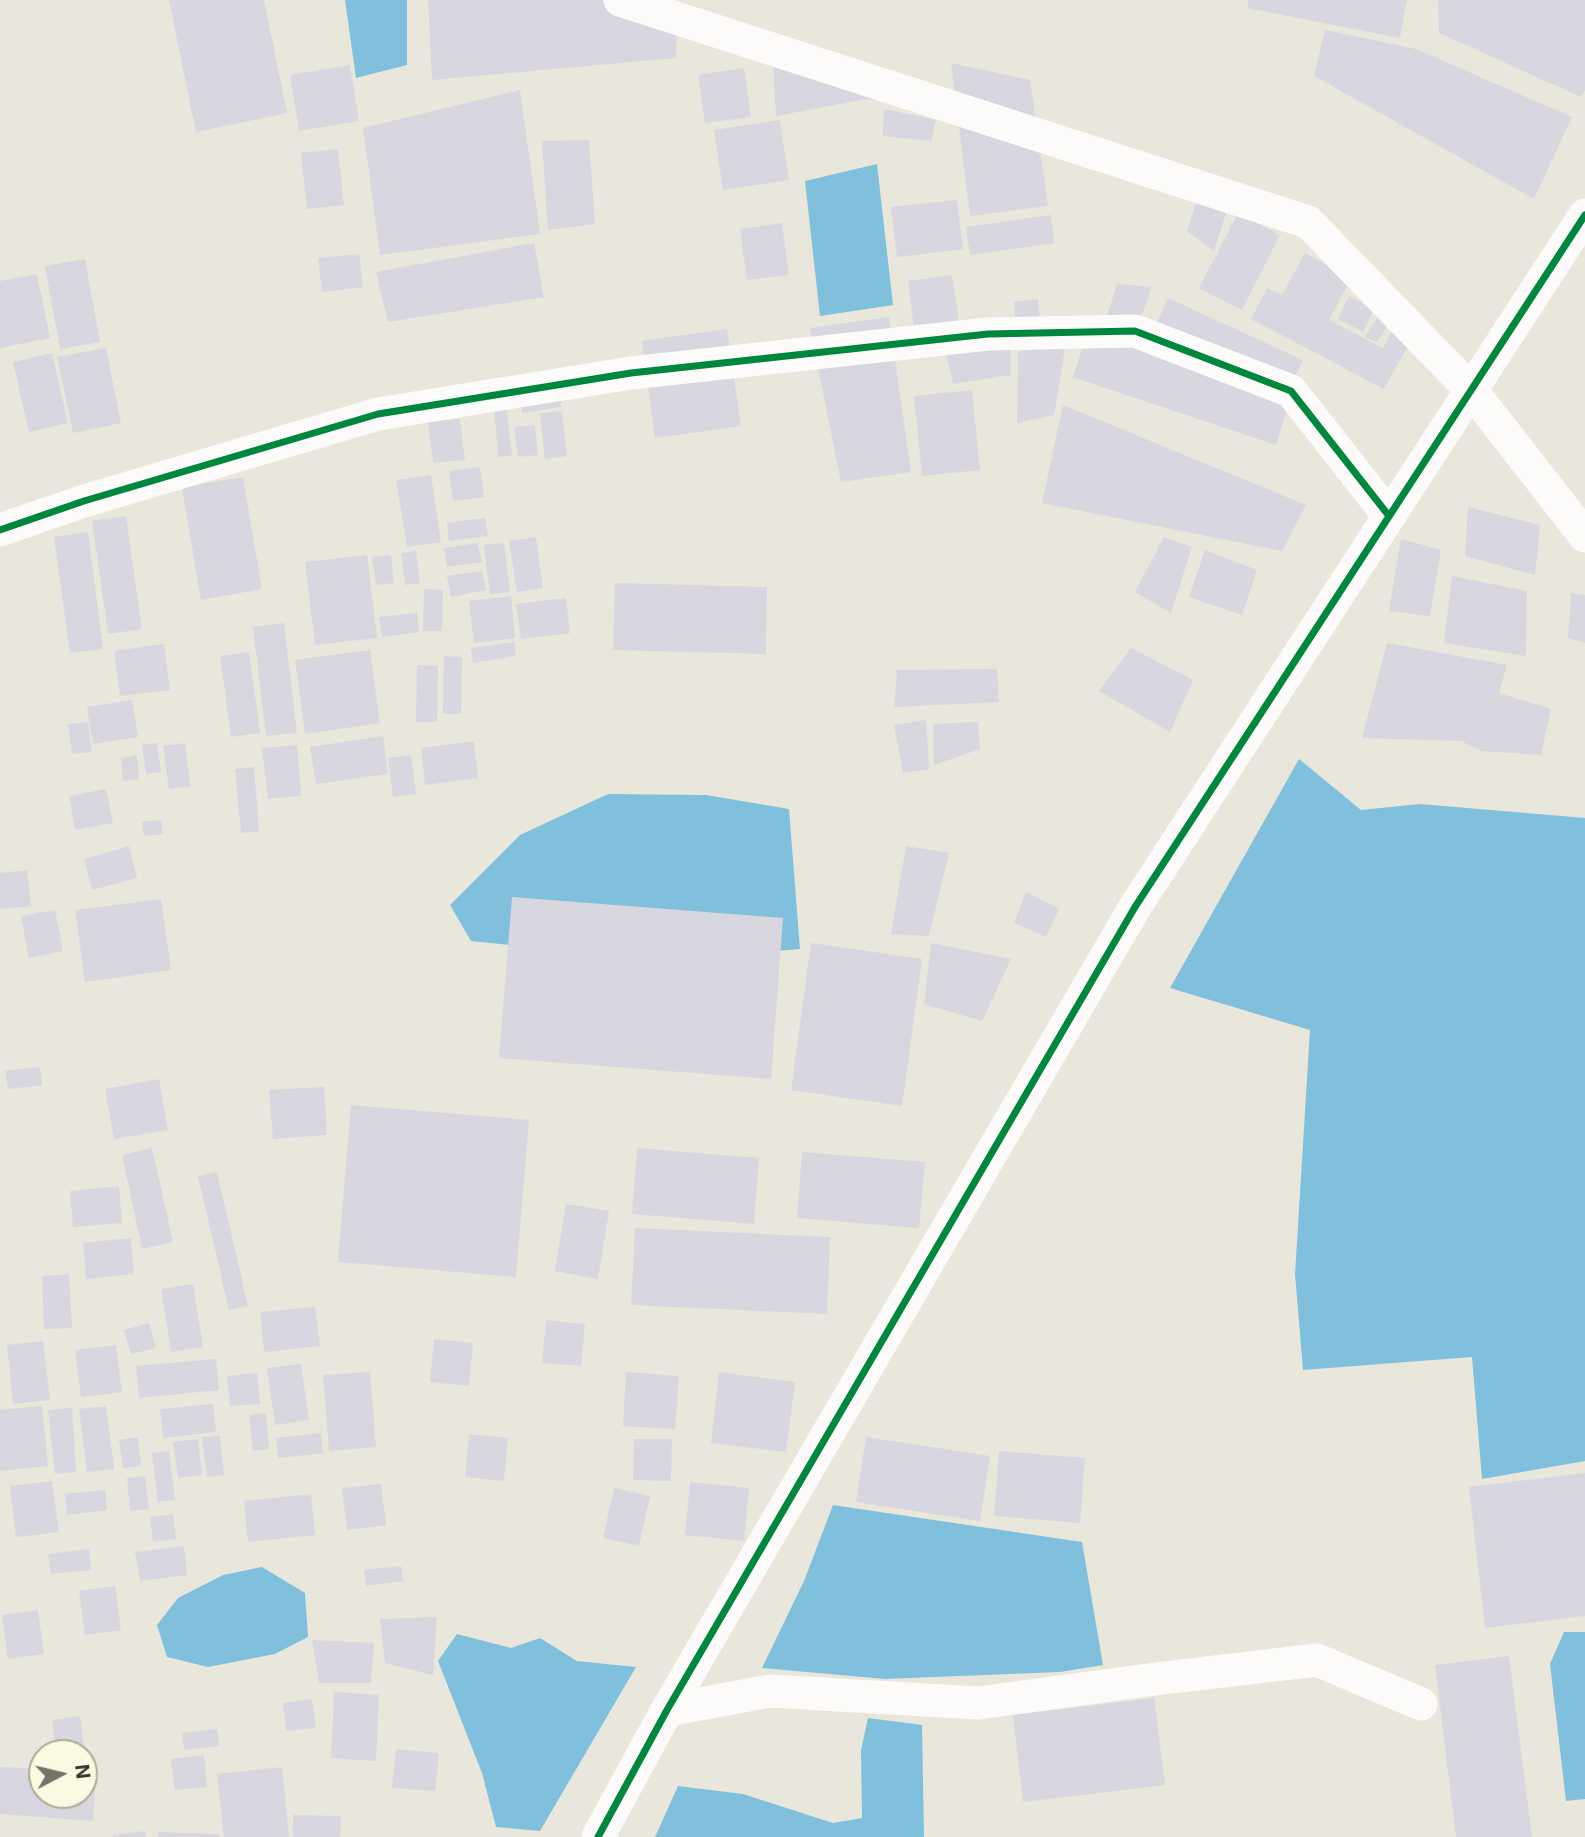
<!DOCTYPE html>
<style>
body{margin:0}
#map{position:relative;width:1585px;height:1837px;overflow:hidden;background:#e9e7db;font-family:Inter,sans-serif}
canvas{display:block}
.north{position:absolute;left:28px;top:1739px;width:70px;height:70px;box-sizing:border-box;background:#fcf9e2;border:2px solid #acaa99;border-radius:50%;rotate:83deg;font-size:19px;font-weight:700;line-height:28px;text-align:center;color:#35342b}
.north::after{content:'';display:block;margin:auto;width:24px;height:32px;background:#747369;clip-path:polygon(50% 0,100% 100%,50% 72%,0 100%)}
</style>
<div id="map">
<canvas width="1585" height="1837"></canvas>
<div class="north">N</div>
</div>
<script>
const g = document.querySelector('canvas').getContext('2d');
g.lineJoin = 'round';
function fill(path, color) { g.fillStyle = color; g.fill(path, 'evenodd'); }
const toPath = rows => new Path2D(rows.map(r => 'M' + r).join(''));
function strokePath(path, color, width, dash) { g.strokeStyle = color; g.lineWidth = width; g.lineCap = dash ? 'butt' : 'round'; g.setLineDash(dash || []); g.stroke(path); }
fill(toPath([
 [345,0,407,0,407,65,356,78],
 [877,164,893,305,820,316,805,181],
 [1299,759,1361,810,1420,804,1585,818,1585,1461,1482,1479,1472,1357,1303,1370,1295,1274,1310,1030,1170,988],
 [608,794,706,795,789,809,800,949,733,955,559,950,471,941,450,905,520,835],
 [833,1505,1082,1542,1103,1665,1060,1672,885,1679,762,1668,804,1581],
 [262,1567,305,1593,308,1637,275,1654,208,1667,167,1657,157,1625,178,1598,223,1575],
 [1564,1632,1585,1632,1585,1799,1566,1801,1550,1664],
 [457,1634,511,1648,540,1638,577,1661,636,1667,540,1831,496,1827,482,1773,438,1661],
 [868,1718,922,1725,924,1837,655,1837,678,1786,743,1794,833,1823,862,1818,861,1750]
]), '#81c0dc');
fill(toPath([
 [169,0,264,0,287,113,196,132],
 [428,0,642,0,677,10,676,58,432,80],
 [1249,0,1407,0,1400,38,1247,8],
 [1438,0,1585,0,1585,90,1581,97,1439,33],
 [1325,30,1416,49,1572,117,1534,199,1314,76],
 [772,42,903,102,866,99,776,116],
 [951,63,1030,80,1048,206,970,216],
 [350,65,359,121,299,131,290,75],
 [744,68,751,117,705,123,698,75],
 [520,90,540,234,380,255,363,128],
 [884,109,936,120,931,141,883,136],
 [780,120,789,180,723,190,714,130],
 [589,140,595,224,548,230,542,141],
 [338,149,344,205,307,209,301,153],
 [1206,172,1236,182,1214,251,1187,231],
 [957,200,963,249,897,257,891,207],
 [1238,213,1280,235,1242,310,1199,288],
 [1051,215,1054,243,970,255,966,227],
 [782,223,789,275,747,280,740,229],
 [534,243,544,297,388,322,376,272],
 [1305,253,1351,278,1329,320,1383,348,1400,316,1419,326,1384,389,1251,319,1267,288,1282,295],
 [359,254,363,287,322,292,318,258],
 [85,259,100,342,60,349,45,266],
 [37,274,50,338,0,348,0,281],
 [952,275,959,322,914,328,908,281],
 [1117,284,1152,287,1139,323,1105,323],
 [1349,296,1374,309,1363,332,1338,319],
 [1168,298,1303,360,1289,391,1154,329],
 [1038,299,1040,321,1016,323,1014,302],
 [1379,315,1390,322,1377,342,1365,337],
 [889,317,911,472,841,482,810,328],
 [727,329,741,426,655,438,642,341],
 [1088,331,1290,399,1276,445,1073,377],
 [1066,342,1054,415,1017,423,1018,352],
 [1010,343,1011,375,953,384,946,351],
 [106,348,121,423,73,433,57,357],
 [52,353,68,423,29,432,13,362],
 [563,371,561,407,522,413,520,377],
 [972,390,980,470,922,476,914,396],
 [506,404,512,456,498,457,494,405],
 [1063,405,1306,505,1282,551,1042,503],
 [562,411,567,456,545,459,540,413],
 [460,419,465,460,433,463,428,422],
 [535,425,538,455,518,457,514,427],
 [480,467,484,497,453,501,449,471],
 [431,475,441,542,407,547,396,480],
 [243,477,262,589,201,600,182,487],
 [1468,507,1540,525,1535,575,1465,556],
 [126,516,142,629,108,634,92,521],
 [485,518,488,536,449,541,447,523],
 [88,532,103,649,70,653,54,537],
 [536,537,543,588,517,592,509,541],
 [1164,537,1192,547,1171,613,1135,592],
 [1401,539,1441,550,1430,616,1389,611],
 [478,543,482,562,447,567,444,548],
 [504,543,510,592,490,594,484,545],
 [1205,550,1257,570,1242,615,1189,597],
 [416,551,420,583,405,585,401,553],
 [367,555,377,638,315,645,305,562],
 [391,555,394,583,376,585,372,557],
 [482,571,486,590,451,597,447,576],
 [1452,576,1527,591,1526,656,1444,643],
 [615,583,767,587,766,654,613,650],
 [424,589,443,590,442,631,423,631],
 [1571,593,1585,595,1585,643,1568,638],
 [511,596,515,638,474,643,469,601],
 [566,598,570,633,521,639,516,604],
 [417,613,419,632,382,637,379,617],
 [284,623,297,733,266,736,253,627],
 [514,642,516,656,473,663,471,648],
 [1387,643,1507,665,1499,693,1551,709,1541,755,1481,751,1461,741,1362,738],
 [164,644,170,690,120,696,114,651],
 [1131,648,1193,680,1170,732,1099,691],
 [370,650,380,723,305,734,295,660],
 [249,652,260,733,231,737,220,656],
 [444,656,462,657,461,714,443,714],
 [417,665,438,666,437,722,416,722],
 [997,669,999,702,894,707,897,670],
 [132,700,138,737,93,744,87,707],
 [926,720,929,769,903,773,894,725],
 [88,722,92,752,72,754,68,724],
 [978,722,980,749,934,765,933,724],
 [383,736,388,774,316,784,310,747],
 [474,741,478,778,425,785,421,748],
 [157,743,161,772,146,774,142,745],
 [185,743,190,786,169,789,163,746],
 [297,745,301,796,268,799,262,748],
 [137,755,139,779,123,781,121,758],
 [411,755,416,794,393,797,388,758],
 [254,767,259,831,241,833,235,769],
 [106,789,113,823,75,830,69,796],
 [161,820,163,834,144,836,142,822],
 [129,846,137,878,92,890,84,859],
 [906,846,949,853,929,936,891,934],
 [27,870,31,906,0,909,0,873],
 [1026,892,1059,909,1046,937,1014,923],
 [512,897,783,918,771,1079,499,1058],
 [161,899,171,970,85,982,75,910],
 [55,910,63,951,29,958,21,916],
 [811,943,922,959,902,1106,791,1090],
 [931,943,1011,959,982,1021,924,1004],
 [40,1067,42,1085,8,1089,5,1071],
 [159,1079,168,1130,114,1139,105,1089],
 [324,1087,327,1135,273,1139,269,1090],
 [351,1105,529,1120,516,1277,338,1262],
 [152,1148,173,1242,142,1249,122,1155],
 [637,1148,759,1158,754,1224,632,1214],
 [802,1152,925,1162,919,1228,797,1218],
 [217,1172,248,1306,229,1310,198,1176],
 [119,1186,122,1223,73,1227,70,1191],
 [566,1204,609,1211,598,1279,555,1271],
 [635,1228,830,1237,827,1314,631,1305],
 [131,1238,134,1274,86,1279,83,1243],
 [69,1274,72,1328,44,1329,42,1276],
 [193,1284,203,1347,171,1352,161,1289],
 [315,1307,320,1346,264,1352,260,1312],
 [546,1320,585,1324,581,1366,542,1363],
 [149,1323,156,1348,131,1354,124,1330],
 [434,1339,473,1343,469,1386,430,1382],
 [43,1341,50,1400,13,1404,7,1345],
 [116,1345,122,1392,81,1397,75,1350],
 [216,1359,219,1390,139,1398,136,1366],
 [301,1364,309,1420,275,1425,267,1368],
 [370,1372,376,1447,329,1451,323,1375],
 [626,1372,679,1376,675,1429,623,1426],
 [719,1372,795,1382,786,1452,711,1443],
 [257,1373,260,1404,230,1406,227,1376],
 [213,1404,216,1432,163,1438,160,1409],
 [42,1406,48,1466,0,1471,0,1410],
 [106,1406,114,1469,87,1472,79,1409],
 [72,1408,76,1472,55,1474,48,1410],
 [266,1413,269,1449,253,1451,249,1415],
 [321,1433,323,1453,278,1458,276,1438],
 [469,1434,508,1438,504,1481,465,1477],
 [220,1436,224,1475,207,1477,202,1437],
 [138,1437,141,1466,123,1468,119,1440],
 [866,1437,990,1456,980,1521,856,1502],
 [198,1439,202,1475,178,1478,173,1442],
 [634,1439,672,1439,671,1481,633,1480],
 [169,1451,175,1500,158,1502,152,1453],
 [999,1451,1085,1458,1080,1523,994,1516],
 [1585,1473,1585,1616,1485,1628,1469,1487],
 [145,1476,149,1509,130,1511,127,1478],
 [52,1481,59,1532,16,1537,10,1486],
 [690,1482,749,1488,744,1541,685,1535],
 [381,1484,386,1525,347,1530,342,1488],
 [614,1488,650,1496,639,1546,603,1538],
 [105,1490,107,1510,67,1515,65,1494],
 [311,1494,315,1535,248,1542,244,1501],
 [173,1514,176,1539,153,1542,150,1517],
 [184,1546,187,1575,140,1581,135,1552],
 [89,1549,91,1570,51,1574,48,1554],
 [401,1566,403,1581,366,1586,364,1570],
 [115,1586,121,1630,85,1635,79,1591],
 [38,1610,44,1654,8,1659,2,1615],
 [437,1617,433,1675,385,1663,380,1619],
 [312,1640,374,1643,371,1683,319,1683],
 [1509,1656,1532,1837,1456,1837,1435,1665],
 [334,1692,379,1695,376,1761,331,1758],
 [1154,1698,1165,1785,1023,1802,1013,1715],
 [312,1699,316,1728,286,1731,283,1703],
 [80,1716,84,1748,56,1752,52,1720],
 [217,1729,219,1746,184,1750,182,1733],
 [396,1749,439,1753,435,1791,392,1788],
 [204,1755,207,1787,175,1790,171,1759],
 [0,1767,42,1769,42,1795,84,1795,84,1772,96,1773,93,1821,0,1814],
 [282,1767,289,1837,224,1837,217,1774],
 [293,1815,341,1816,340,1837,293,1837],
 [145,1831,146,1837,113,1837,113,1835],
 [158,1832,219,1834,219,1837,158,1837]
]), '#d8d6df');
strokePath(toPath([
 [620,0,1308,222,1471,390,1585,536],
 [0,530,84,501,378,414,631,373,988,334,1135,331,1291,391,1389,516],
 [667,1710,770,1691,978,1703,1155,1679,1317,1660,1421,1704],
 [598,1837,667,1710,1135,907,1585,215]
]), '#fcfbfa', 33);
strokePath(toPath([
 [0,530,84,501,378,414,631,373,988,334,1135,331,1291,391,1389,516],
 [598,1837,667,1710,1135,907,1585,215]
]), '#00873e', 7);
</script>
